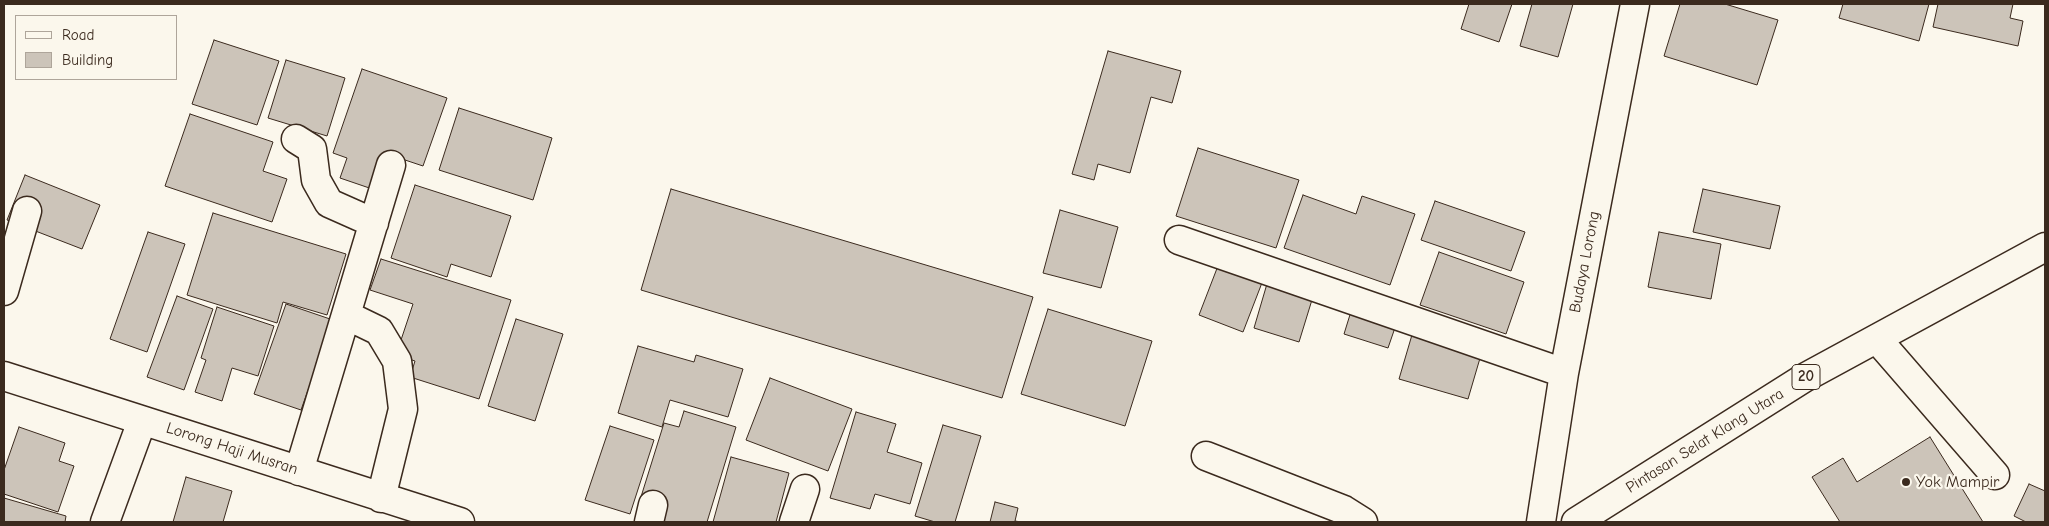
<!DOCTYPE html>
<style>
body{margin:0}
#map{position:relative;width:2049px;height:526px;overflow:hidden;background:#fbf7ec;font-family:"Comic Neue",sans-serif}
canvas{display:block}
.frame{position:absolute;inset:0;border:5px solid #3b2a1e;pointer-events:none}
.legend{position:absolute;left:15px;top:15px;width:162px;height:65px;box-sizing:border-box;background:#fbf7ec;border:1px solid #aea59a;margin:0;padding:6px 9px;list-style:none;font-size:15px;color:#3b2a1e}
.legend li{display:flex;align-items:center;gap:10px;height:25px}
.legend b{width:25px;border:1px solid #aea59a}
</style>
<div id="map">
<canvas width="2049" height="526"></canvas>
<div class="frame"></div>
<ul class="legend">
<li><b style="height:6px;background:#fbf7ec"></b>Road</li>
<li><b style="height:14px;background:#ccc4b9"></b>Building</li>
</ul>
</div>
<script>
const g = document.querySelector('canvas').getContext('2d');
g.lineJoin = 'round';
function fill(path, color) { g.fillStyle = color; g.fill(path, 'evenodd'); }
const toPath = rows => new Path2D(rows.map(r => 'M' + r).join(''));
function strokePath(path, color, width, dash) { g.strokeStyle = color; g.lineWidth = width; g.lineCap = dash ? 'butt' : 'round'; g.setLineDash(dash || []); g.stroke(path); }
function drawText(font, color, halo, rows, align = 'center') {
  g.font = font + ' "Comic Neue",sans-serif'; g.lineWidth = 4.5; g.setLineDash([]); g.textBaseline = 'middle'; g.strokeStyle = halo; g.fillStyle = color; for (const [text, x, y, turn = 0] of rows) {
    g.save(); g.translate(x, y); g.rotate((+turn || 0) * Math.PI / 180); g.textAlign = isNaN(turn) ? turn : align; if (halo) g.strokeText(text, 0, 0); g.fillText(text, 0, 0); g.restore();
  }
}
const building = toPath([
 [1469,4,1512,4,1499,42,1461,29,1469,4],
 [1532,4,1573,4,1558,57,1520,46,1532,4],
 [1680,4,1725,4,1778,20,1757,85,1664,56,1680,4],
 [1843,4,1929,4,1919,41,1839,18,1843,4],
 [1938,4,2013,4,2010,18,2023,21,2018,46,1933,27,1938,4],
 [214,40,279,61,257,125,192,104,214,40],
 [1108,51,1181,71,1172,103,1151,97,1130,173,1098,164,1094,180,1072,174,1108,51],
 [286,60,345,78,327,136,268,118,286,60],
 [362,69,447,98,423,166,396,157,384,193,340,178,347,158,333,153,362,69],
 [459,108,552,138,533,200,439,170,459,108],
 [190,114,273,142,263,171,287,179,272,222,165,186,190,114],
 [1198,148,1299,180,1276,248,1176,216,1198,148],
 [25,175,100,205,82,249,7,220,25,175],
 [415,185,511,216,491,277,451,264,447,277,391,258,415,185],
 [671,189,1033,297,1002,398,641,290,671,189],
 [1703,189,1780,206,1770,249,1693,232,1703,189],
 [1303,195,1356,214,1362,196,1415,214,1390,285,1284,248,1303,195],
 [1435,201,1525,232,1511,271,1421,240,1435,201],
 [1060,210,1118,227,1101,288,1043,273,1060,210],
 [213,213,346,254,327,315,283,302,277,323,187,295,213,213],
 [148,232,185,244,147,352,110,339,148,232],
 [1659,232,1721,244,1711,299,1648,287,1659,232],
 [1439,252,1524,282,1506,334,1420,305,1439,252],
 [1221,258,1265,275,1243,332,1199,315,1221,258],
 [381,259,511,300,479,399,410,377,415,361,396,355,413,304,370,290,381,259],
 [1269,277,1315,290,1299,342,1254,328,1269,277],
 [177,296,213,309,184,390,147,377,177,296],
 [286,304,333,320,301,410,254,394,286,304],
 [1353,305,1398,319,1388,348,1344,334,1353,305],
 [217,307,274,326,258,376,232,368,222,401,195,392,206,360,201,358,217,307],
 [1048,309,1152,341,1125,426,1021,394,1048,309],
 [516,319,563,334,535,421,488,406,516,319],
 [1414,328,1483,348,1468,399,1399,379,1414,328],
 [638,346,694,362,696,355,743,369,728,417,670,400,662,427,618,413,638,346],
 [770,378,852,409,828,471,746,440,770,378],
 [684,411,736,427,707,522,654,522,659,506,640,500,664,423,679,427,684,411],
 [856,412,896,424,887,452,922,463,910,504,875,494,870,509,830,498,856,412],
 [943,425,981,436,955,522,935,522,915,516,943,425],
 [610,426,654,440,630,514,585,500,610,426],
 [19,427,65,443,59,461,74,466,58,512,4,494,4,470,19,427],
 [1930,437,1983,522,1840,522,1812,477,1843,458,1857,482,1930,437],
 [731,457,789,473,776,522,713,522,731,457],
 [186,477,232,491,223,522,173,522,186,477],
 [2029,484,2045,491,2045,522,2026,522,2014,516,2029,484],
 [4,498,66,516,65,522,4,522,4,498],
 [995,502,1018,508,1015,521,1021,522,990,522,995,502]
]);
fill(building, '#ccc4b9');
strokePath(building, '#3b2a1e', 1);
const minor = toPath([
 [296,139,312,149,316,180,329,203,374,223],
 [1179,240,1564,373],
 [4,291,27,211],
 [346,315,379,331,397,361,403,409,381,498],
 [1877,339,1995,475],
 [4,376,460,522],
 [1206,456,1344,510,1363,522],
 [299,471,391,165],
 [105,522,142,421],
 [649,522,653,505],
 [794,522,805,489],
 [1541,522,1564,373,1635,4]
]);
const highway = toPath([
 [1576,522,1804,378,2045,247]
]);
strokePath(minor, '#3b2a1e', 31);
strokePath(highway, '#3b2a1e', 31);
strokePath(minor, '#fbf7ec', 28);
strokePath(highway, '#fbf7ec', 28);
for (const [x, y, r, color] of [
 [1906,482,5,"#3b2a1e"]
]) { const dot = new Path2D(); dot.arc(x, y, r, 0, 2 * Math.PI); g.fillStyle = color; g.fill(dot); strokePath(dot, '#fbf7ec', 2); }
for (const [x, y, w] of [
 [1806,377,28]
]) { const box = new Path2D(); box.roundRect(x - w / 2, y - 12.5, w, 25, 4); g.fillStyle = '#fbf7ec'; g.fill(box); strokePath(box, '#3b2a1e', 1); }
drawText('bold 15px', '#3b2a1e', null, [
 ["20",1806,377]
]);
drawText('16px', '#3b2a1e', '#fbf7ec', [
 ["Budaya Lorong",1585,262,-79],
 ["Pintasan Selat Klang Utara",1705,441,-32],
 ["Lorong Haji Musran",232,449,18]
]);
drawText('16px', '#3b2a1e', '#fbf7ec', [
 ["Yok Mampir",1916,482]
], 'left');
</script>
